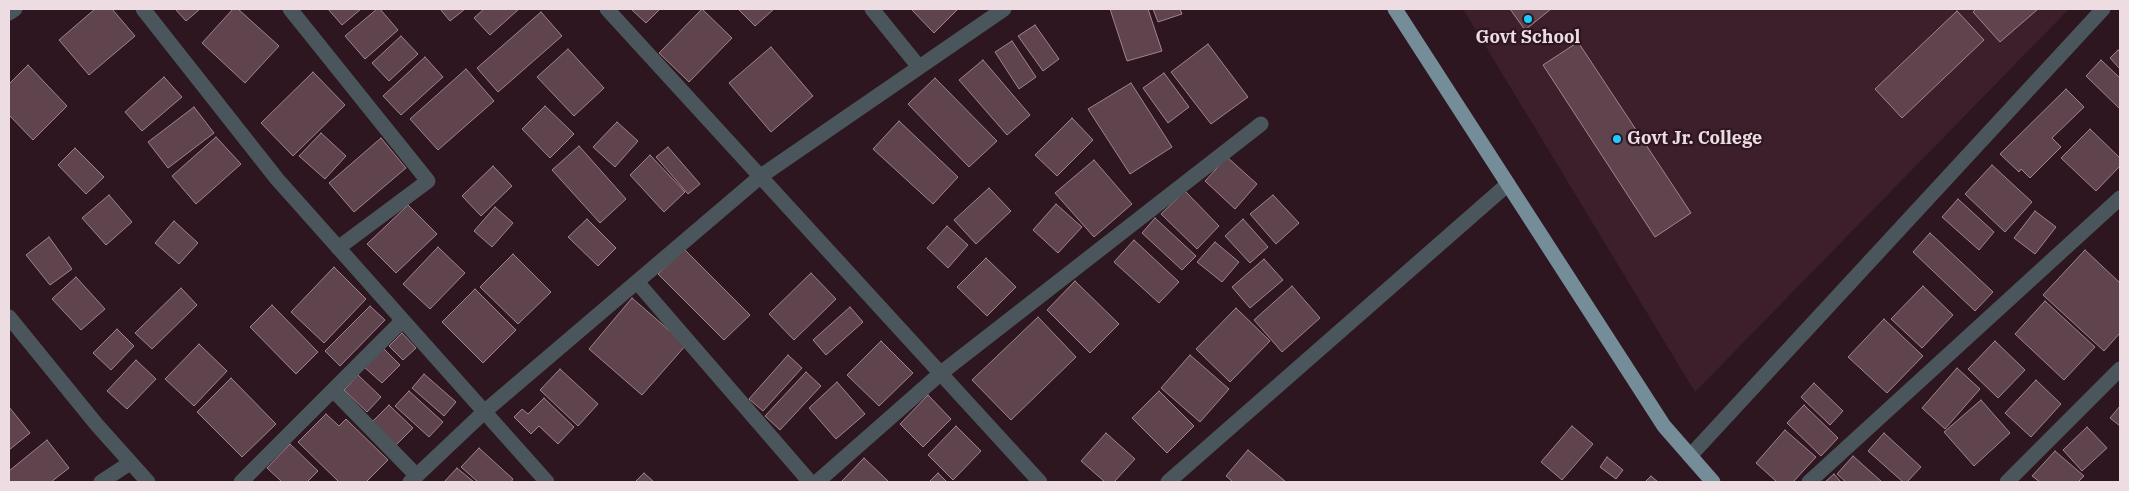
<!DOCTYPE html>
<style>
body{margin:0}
#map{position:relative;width:2129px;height:491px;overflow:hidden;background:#2d161f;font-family:"IBM Plex Serif",serif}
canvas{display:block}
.frame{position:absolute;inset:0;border:10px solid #eddde2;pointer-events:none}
</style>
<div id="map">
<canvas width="2129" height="491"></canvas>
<div class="frame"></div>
</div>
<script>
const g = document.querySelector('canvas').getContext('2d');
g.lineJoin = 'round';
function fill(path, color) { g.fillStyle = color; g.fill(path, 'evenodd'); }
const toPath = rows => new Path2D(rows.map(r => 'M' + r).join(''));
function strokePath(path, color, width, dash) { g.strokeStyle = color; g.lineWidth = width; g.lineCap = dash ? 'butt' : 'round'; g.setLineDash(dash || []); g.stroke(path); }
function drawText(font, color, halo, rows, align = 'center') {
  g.font = font + ' "IBM Plex Serif",serif'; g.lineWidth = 4.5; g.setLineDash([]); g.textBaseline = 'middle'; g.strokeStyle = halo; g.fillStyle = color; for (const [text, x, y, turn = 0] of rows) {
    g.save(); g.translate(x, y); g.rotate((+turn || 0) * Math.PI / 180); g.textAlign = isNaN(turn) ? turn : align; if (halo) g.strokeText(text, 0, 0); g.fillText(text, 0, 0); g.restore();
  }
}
fill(toPath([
 [1463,9,2069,9,1695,392]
]), '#3d1f2b');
const building = toPath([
 [95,9,112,9,135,36,89,75,59,40,95,9],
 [175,9,200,9,186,21,175,9],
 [233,9,238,9,279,46,245,83,202,43,233,9],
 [328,9,361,9,342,25,328,9],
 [377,9,380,9,398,30,365,59,345,36,377,9],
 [440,9,465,9,450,21,440,9],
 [484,9,519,9,490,35,474,18,484,9],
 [631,9,660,9,646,23,631,9],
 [702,9,732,38,689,82,659,53,702,9],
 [738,9,774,9,755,26,738,9],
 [911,9,958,9,934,33,911,9],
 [1110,9,1148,9,1162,51,1127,61,1110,9],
 [1153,9,1180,9,1182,14,1158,22,1153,9],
 [1510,9,1551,9,1525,30,1510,9],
 [1976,9,2038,9,2000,42,1973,12,1976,9],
 [1957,11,1984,40,1902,118,1875,89,1957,11],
 [541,12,562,36,498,92,477,68,541,12],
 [1035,25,1059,59,1043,71,1018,36,1035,25],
 [401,36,418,54,389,81,372,63,401,36],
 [1012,41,1036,77,1019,89,995,52,1012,41],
 [1578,42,1691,213,1655,237,1543,65,1578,42],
 [1208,44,1248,97,1211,124,1171,72,1208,44],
 [771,47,813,96,771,132,729,83,771,47],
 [568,49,604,88,574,116,537,77,568,49],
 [2118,50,2120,52,2120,69,2110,58,2118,50],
 [425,57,443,77,401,115,383,96,425,57],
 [983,60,1030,115,1007,135,959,80,983,60],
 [2101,60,2120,78,2120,109,2086,76,2101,60],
 [28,65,67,106,33,140,9,115,9,84,28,65],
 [466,69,494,101,438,150,410,119,466,69],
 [313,72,345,105,293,156,261,123,313,72],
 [1164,73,1189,107,1168,123,1143,88,1164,73],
 [164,77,182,97,142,131,125,112,164,77],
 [935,78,997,141,969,167,908,104,935,78],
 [1131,83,1172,147,1130,174,1088,109,1131,83],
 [2066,89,2084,107,2052,138,2061,147,2030,178,2021,169,2019,172,2000,154,2066,89],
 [545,106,574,134,550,158,522,129,545,106],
 [194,107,214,133,168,168,148,142,194,107],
 [1072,118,1093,140,1057,176,1035,155,1072,118],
 [899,121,958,177,933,204,873,149,899,121],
 [617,122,638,141,615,167,593,147,617,122],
 [2090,129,2120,158,2120,166,2096,191,2061,158,2090,129],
 [321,133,346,156,325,179,299,156,321,133],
 [216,137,241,164,196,204,172,176,216,137],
 [381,138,406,168,354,212,329,183,381,138],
 [579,146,626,199,600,223,552,170,579,146],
 [668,147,700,184,688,194,656,157,668,147],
 [75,148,104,177,86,194,58,165,75,148],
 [650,155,685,192,664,212,630,175,650,155],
 [1227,157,1257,184,1235,209,1205,181,1227,157],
 [1094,160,1132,204,1094,237,1055,193,1094,160],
 [1992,165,2032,202,2005,232,1965,194,1992,165],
 [493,166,512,186,481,216,462,196,493,166],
 [989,188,1011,211,976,244,954,220,989,188],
 [1185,191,1219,226,1197,249,1161,214,1185,191],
 [109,195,132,222,106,245,82,218,109,195],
 [1273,195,1299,223,1276,244,1250,214,1273,195],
 [1958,199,1994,232,1979,250,1942,217,1958,199],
 [1056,204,1082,227,1058,253,1033,230,1056,204],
 [408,205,437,234,396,273,367,244,408,205],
 [495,207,513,223,492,247,474,231,495,207],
 [2035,211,2056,227,2035,254,2014,238,2035,211],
 [1155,218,1196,256,1182,270,1142,233,1155,218],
 [587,219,616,248,598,266,568,237,587,219],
 [1243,219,1268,247,1250,263,1225,236,1243,219],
 [174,221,198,243,179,264,155,243,174,221],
 [947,226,968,245,948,268,927,248,947,226],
 [1930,233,1993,292,1975,311,1913,252,1930,233],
 [49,237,72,269,50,285,26,255,49,237],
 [1134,240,1179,282,1159,303,1114,262,1134,240],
 [1215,242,1239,262,1222,282,1197,262,1215,242],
 [438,247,465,273,430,309,403,284,438,247],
 [684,249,750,315,724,340,658,274,684,249],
 [2085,250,2120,283,2120,333,2104,351,2043,295,2085,250],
 [513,254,551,292,518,324,480,287,513,254],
 [986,258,1016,287,987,316,957,287,986,258],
 [1264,259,1283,280,1250,308,1232,287,1264,259],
 [334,267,366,299,324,343,291,312,334,267],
 [811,273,836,299,794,340,769,314,811,273],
 [76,277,105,309,81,330,52,299,76,277],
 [1075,281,1119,324,1090,353,1047,310,1075,281],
 [1292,286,1320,318,1282,352,1254,320,1292,286],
 [1923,286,1953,315,1922,348,1891,319,1923,286],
 [181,288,197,305,152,349,135,333,181,288],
 [475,289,516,330,483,363,442,322,475,289],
 [632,298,686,345,642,395,589,349,632,298],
 [2045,301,2095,347,2064,380,2015,334,2045,301],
 [272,305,318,352,296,374,250,327,272,305],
 [370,306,385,320,340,366,325,351,370,306],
 [850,307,863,322,826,355,813,340,850,307],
 [1236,308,1270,341,1230,382,1196,349,1236,308],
 [1038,317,1076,357,1011,420,972,380,1038,317],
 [1884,319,1923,356,1887,393,1848,357,1884,319],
 [117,329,134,346,111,370,93,353,117,329],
 [402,333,416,348,403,360,389,346,402,333],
 [881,341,913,373,879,406,847,375,881,341],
 [1995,341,2025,370,1998,398,1968,369,1995,341],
 [199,344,227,371,194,406,165,379,199,344],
 [382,347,400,365,382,383,363,366,382,347],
 [788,355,802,368,763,411,749,399,788,355],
 [1190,355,1229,389,1200,422,1161,388,1190,355],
 [136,360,156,379,127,409,107,391,136,360],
 [1957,368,1980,389,1945,429,1922,408,1957,368],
 [560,369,598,404,578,426,540,390,560,369],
 [806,372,821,386,780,430,765,416,806,372],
 [424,374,456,402,444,416,412,388,424,374],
 [358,375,381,397,367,412,344,390,358,375],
 [231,378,276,424,242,457,197,412,231,378],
 [2036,380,2061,404,2031,437,2005,413,2036,380],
 [837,382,865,414,836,439,809,408,837,382],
 [1814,383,1843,411,1830,425,1801,397,1814,383],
 [409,391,443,422,429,437,395,406,409,391],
 [1159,391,1194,426,1167,453,1132,418,1159,391],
 [928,395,951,419,923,447,900,424,928,395],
 [544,398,574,427,558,444,539,426,531,434,514,417,522,409,528,414,544,398],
 [1981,400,2010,433,1974,466,1944,432,1981,400],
 [389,405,413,428,395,446,372,422,389,405],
 [1804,405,1838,438,1821,456,1787,423,1804,405],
 [2120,406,2120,426,2110,418,2120,406],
 [9,407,30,433,9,450,9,407],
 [326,414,339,426,346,419,388,460,366,482,339,482,298,442,326,414],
 [956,426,981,451,953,480,928,455,956,426],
 [1572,426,1593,444,1562,480,1541,462,1572,426],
 [2087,427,2107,448,2082,471,2063,450,2087,427],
 [1785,430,1816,457,1793,482,1777,482,1756,463,1785,430],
 [1106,433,1135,459,1114,482,1105,482,1081,461,1106,433],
 [1884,433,1921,467,1907,482,1903,482,1868,451,1884,433],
 [47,440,69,468,51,482,9,482,9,471,47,440],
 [290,444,318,471,307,482,282,482,267,468,290,444],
 [479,448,513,479,511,482,478,482,461,467,479,448],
 [1248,450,1286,482,1233,482,1226,476,1248,450],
 [2055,451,2084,476,2078,482,2040,482,2032,476,2055,451],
 [1853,456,1882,482,1846,482,1837,474,1853,456],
 [1607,457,1623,470,1616,479,1600,467,1607,457],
 [864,458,889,482,844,482,842,481,864,458],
 [457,468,474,482,444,482,457,468],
 [644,473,654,482,635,482,644,473],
 [938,473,947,482,929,482,938,473],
 [1834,474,1841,482,1825,482,1834,474],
 [1651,476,1658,482,1645,482,1651,476]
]);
fill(building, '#5f444d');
strokePath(building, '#a2838e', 1);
strokePath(toPath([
 [143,9,277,179,547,482],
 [290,9,428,181,338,248],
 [607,9,1040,482],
 [872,9,919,67],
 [9,13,15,9],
 [637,282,810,482],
 [9,317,97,425,148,482],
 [333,390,417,476],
 [1690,456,2103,9],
 [101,482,130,463],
 [241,482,402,321],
 [410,482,484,412,761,176,1004,9],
 [817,482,941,373,1261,124],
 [1168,482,1508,184],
 [1809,482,2120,198],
 [2007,482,2120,369]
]), '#4a565b', 15);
strokePath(toPath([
 [1395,9,1664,426,1713,482]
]), '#748d98', 15);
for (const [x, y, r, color] of [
 [1528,19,5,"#20c9fd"],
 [1617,139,5,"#20c9fd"]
]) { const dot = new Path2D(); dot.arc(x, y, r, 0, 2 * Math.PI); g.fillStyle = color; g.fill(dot); strokePath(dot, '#2d161f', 2); }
drawText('bold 18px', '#eddde2', '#2d161f', [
 ["Govt School",1528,38],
 ["Govt Jr. College",1627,139,"left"]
]);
</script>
